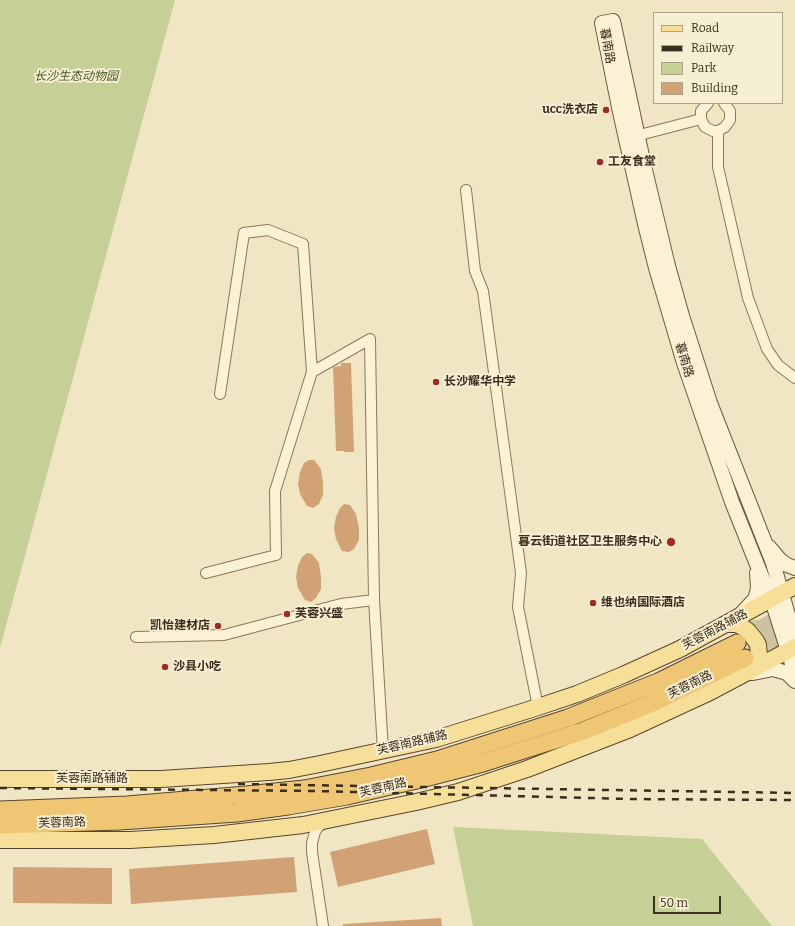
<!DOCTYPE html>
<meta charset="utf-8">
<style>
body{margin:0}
#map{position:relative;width:795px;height:926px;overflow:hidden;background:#f1e6c3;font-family:Bitter,serif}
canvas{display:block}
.legend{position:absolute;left:653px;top:12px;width:130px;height:92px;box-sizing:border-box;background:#f7efd3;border:1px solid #aca28a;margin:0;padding:5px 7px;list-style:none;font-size:12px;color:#3b2e1d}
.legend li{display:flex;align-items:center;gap:8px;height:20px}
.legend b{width:20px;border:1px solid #aca28a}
.scale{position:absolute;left:653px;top:896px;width:68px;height:18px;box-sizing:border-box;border:2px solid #3b2e1d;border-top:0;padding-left:5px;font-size:12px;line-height:14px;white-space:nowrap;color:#3b2e1d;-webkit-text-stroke:3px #f7efd3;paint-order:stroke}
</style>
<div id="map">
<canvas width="795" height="926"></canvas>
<ul class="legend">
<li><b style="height:5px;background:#f6df98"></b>Road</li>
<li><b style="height:5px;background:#3b2e1d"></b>Railway</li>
<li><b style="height:11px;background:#c5cf96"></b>Park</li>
<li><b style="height:11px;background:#d1a276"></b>Building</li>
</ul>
<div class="scale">50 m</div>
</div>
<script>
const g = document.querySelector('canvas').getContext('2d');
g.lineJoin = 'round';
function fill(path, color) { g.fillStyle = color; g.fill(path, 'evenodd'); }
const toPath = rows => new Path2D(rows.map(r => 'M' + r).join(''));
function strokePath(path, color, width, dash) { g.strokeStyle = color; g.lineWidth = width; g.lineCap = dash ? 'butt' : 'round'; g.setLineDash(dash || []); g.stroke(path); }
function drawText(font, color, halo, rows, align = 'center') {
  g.font = font + ' Bitter,"Noto Sans SC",serif'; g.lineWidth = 4; g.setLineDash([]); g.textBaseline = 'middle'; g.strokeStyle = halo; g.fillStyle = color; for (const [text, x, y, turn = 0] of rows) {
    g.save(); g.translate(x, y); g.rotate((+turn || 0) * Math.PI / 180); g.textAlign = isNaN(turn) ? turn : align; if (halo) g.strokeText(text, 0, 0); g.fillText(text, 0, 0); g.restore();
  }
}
fill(toPath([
 [0,0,175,0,0,648],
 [754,620,761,620,768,624,775,634,775,642,773,648,763,656,748,622],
 [453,827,702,839,772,926,473,926]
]), '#c5cf96');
fill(toPath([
 [341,363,351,363,354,452,344,452,344,451,336,451,333,367,341,366],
 [309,460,314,460,321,469,323,483,323,495,319,504,313,508,307,506,300,494,298,484,300,472,304,463],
 [344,504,350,505,356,514,359,528,359,540,354,549,349,552,342,551,336,539,334,528,336,517,340,508],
 [307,553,312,554,319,563,321,577,321,589,316,598,311,602,305,600,298,588,296,577,298,566,302,557],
 [427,829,435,864,338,887,330,852],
 [294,857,297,892,131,904,129,869],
 [13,867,112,868,112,904,13,903],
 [441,918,442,926,343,926,343,924]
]), '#d1a276');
strokePath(toPath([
 [738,642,795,609],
 [746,658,795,629]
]), '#cdc1a2', 17, [17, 8]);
const minor = toPath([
 [708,103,701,111,701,119,705,127,713,131,718,131,725,127,730,120,730,111,724,103],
 [718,131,718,167,748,298,767,349,778,365,795,378],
 [632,137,701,119],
 [466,190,475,271,483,291,521,573,518,607,538,707],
 [220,394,244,233,268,230,303,244,312,372],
 [206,573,276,555,275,491,312,372,370,339,374,600,383,751],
 [136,637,224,635,341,604,374,600],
 [323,926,312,852,312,843,315,832,318,827,325,822]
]);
const secondary = toPath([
 [769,547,780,560,787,565,795,568],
 [742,613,755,599,757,593,758,587,757,573],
 [795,639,773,563,710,403,682,316,668,266,645,170,613,21,602,23,620,112,645,224,656,268,684,363,732,502,774,607,795,673],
 [753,673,773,669,787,673,795,681]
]);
const primary = toPath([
 [726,624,737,624,741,626,748,631,756,641,758,645,759,656,756,664,749,672],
 [0,779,161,779,269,772,289,770,320,764,436,739,538,707,577,694,623,675,680,649,795,586],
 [0,840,130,840,214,835,303,825,416,802,458,792,527,769,630,729,710,692,795,647]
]);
const trunk = toPath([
 [0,810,127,805,246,795,304,789,371,776,437,760,568,718,658,682,737,643],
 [0,825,120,821,237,813,288,806,347,796,421,779,483,763,583,731,652,703,745,658]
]);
strokePath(minor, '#8c7758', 12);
strokePath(secondary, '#6e583b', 16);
strokePath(primary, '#59452d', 18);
strokePath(trunk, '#59452d', 19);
strokePath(minor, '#fbf2d6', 10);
strokePath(secondary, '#fbf2d6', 14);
strokePath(primary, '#f6df98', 16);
strokePath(trunk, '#eec674', 17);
strokePath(toPath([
 [238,784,795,793],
 [0,788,315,791,630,799,795,800]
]), '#3b2e1d', 2.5, [7, 7]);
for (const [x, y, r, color] of [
 [606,110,4,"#9e2c25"],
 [600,162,4,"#9e2c25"],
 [436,382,4,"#9e2c25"],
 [671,542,5,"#9e2c25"],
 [593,603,4,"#9e2c25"],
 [287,614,4,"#9e2c25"],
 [218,626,4,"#9e2c25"],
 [165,667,4,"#9e2c25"]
]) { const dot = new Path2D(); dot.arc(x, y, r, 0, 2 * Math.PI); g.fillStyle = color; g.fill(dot); strokePath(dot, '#f7efd3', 1.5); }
drawText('12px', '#3b2e1d', '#f7efd3', [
 ["暮南路",607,46,80],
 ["暮南路",684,360,73],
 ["芙蓉南路辅路",715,630,-28],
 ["芙蓉南路",690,685,-26],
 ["芙蓉南路辅路",412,743,-13],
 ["芙蓉南路辅路",92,779],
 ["芙蓉南路",383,788,-13],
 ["芙蓉南路",62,823,-2]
]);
drawText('italic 12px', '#475823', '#f7efd3', [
 ["长沙生态动物园",76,77]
]);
drawText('bold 12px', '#3b2e1d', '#f7efd3', [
 ["ucc洗衣店",598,110,"right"],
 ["工友食堂",608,162],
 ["长沙耀华中学",444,382],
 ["暮云街道社区卫生服务中心",662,542,"right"],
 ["维也纳国际酒店",601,603],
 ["芙蓉兴盛",295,614],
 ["凯怡建材店",210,626,"right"],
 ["沙县小吃",173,667]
], 'left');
</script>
